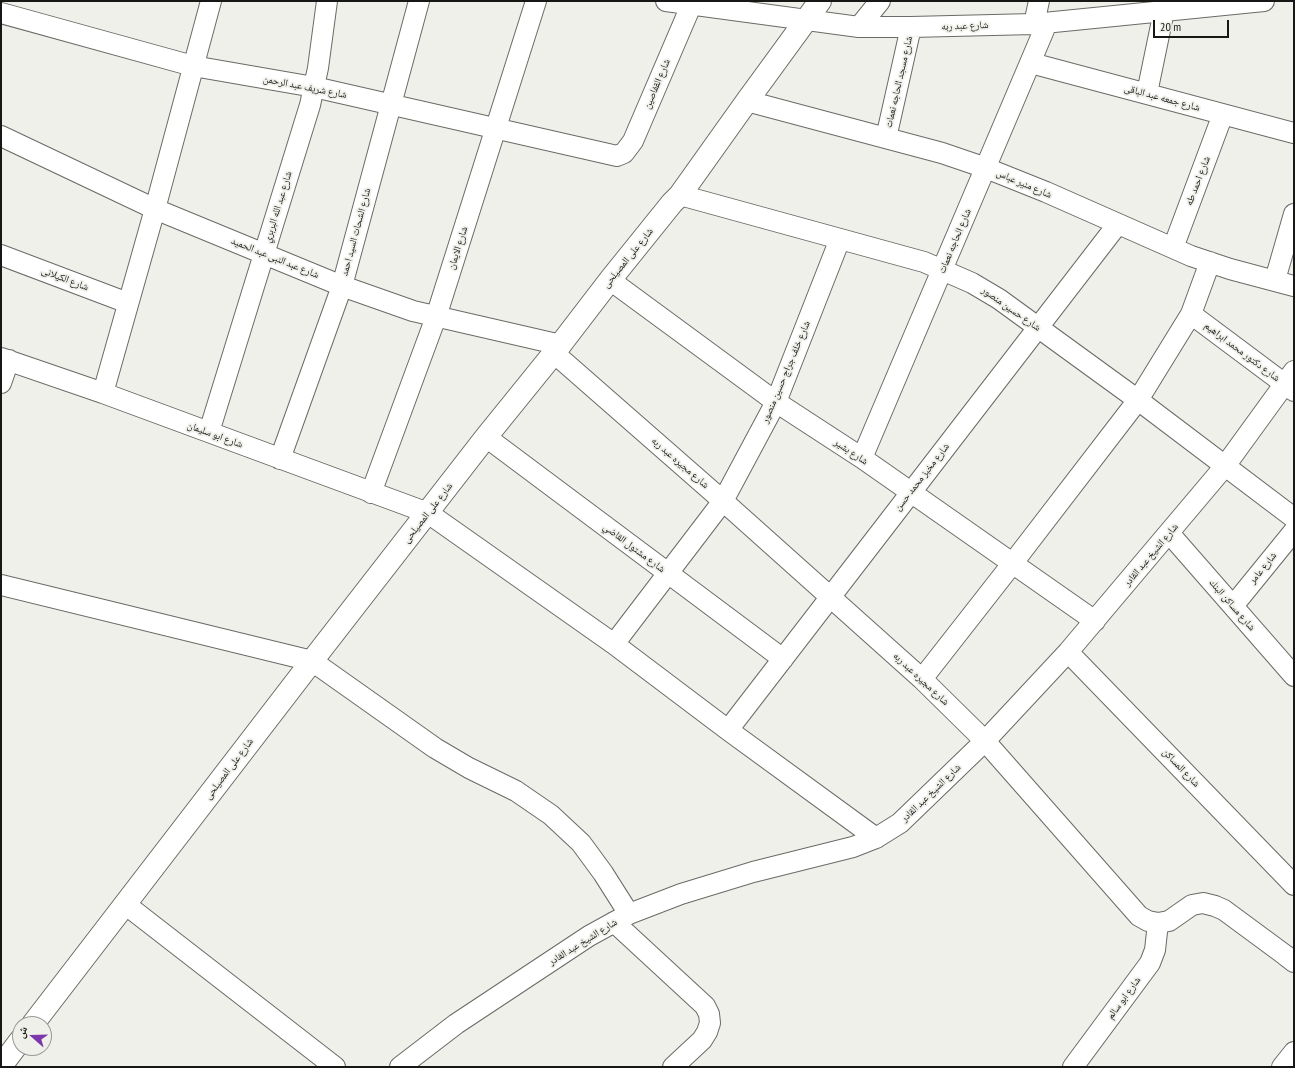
<!DOCTYPE html>
<meta charset="utf-8">
<style>
body{margin:0}
#map{position:relative;width:1295px;height:1068px;overflow:hidden;background:#f0f0eb;font-family:"PT Sans Narrow","Noto Naskh Arabic",sans-serif}
canvas{display:block}
.frame{position:absolute;inset:0;border:2px solid #171715;pointer-events:none}
.north{position:absolute;left:12px;top:1016px;width:40px;height:40px;box-sizing:border-box;background:#f0f0eb;border:1px solid #999995;border-radius:50%;rotate:290deg;font-size:11px;font-weight:700;line-height:16px;text-align:center;color:#171715}
.north::after{content:'';display:block;margin:auto;width:14px;height:18px;background:#7c37aa;clip-path:polygon(50% 0,100% 100%,50% 72%,0 100%)}
.scale{position:absolute;left:1153px;top:20px;width:76px;height:18px;box-sizing:border-box;border:2px solid #171715;border-top:0;padding-left:5px;font-size:12px;line-height:14px;white-space:nowrap;color:#171715;-webkit-text-stroke:3px #f0f0eb;paint-order:stroke}
</style>
<div id="map">
<canvas width="1295" height="1068"></canvas>
<div class="frame"></div>
<div class="north">ش</div>
<div class="scale">20 m</div>
</div>
<script>
const g = document.querySelector('canvas').getContext('2d');
g.lineJoin = 'round';
const toPath = rows => new Path2D(rows.map(r => 'M' + r).join(''));
function strokePath(path, color, width, dash) { g.strokeStyle = color; g.lineWidth = width; g.lineCap = dash ? 'butt' : 'round'; g.setLineDash(dash || []); g.stroke(path); }
function drawText(font, color, halo, rows, align = 'center') {
  g.font = font + ' "PT Sans Narrow","Noto Naskh Arabic",sans-serif'; g.lineWidth = 3.5; g.setLineDash([]); g.textBaseline = 'middle'; g.strokeStyle = halo; g.fillStyle = color; for (const [text, x, y, turn = 0] of rows) {
    g.save(); g.translate(x, y); g.rotate((+turn || 0) * Math.PI / 180); g.textAlign = isNaN(turn) ? turn : align; if (halo) g.strokeText(text, 0, 0); g.fillText(text, 0, 0); g.restore();
  }
}
const street = toPath([
 [666,1,859,27,911,27,1034,24,1264,1],
 [1,13,193,66,314,87,617,156,624,153,633,141,693,1],
 [1034,24,1039,1],
 [859,27,880,1],
 [1031,63,1294,133],
 [1147,93,1164,11],
 [747,101,942,153,986,168,1046,192,1191,256,1230,269,1294,286],
 [1,136,155,209,342,286,413,311,561,345],
 [886,138,911,27],
 [680,195,924,262,972,283,999,299,1138,400,1294,518],
 [1173,248,1223,114],
 [1,255,128,303],
 [610,280,776,402,862,458,1095,621],
 [1275,280,1294,214],
 [1191,314,1294,391],
 [554,353,723,501,922,679,985,741,1139,916,1148,921,1158,923,1169,921,1192,905,1203,903,1215,906,1224,910,1285,955,1294,962],
 [1,358,103,393,428,513,614,644,728,730,876,838],
 [1,383,9,360],
 [103,393,155,209,211,1],
 [209,432,310,105,318,68,327,1],
 [486,437,783,659],
 [862,458,1047,23],
 [280,459,342,286,419,1],
 [371,493,436,317,536,1],
 [1169,533,1294,676],
 [1,585,312,661,435,748,469,768,516,791,551,815,581,843,603,873,629,914],
 [1233,606,1294,531],
 [614,644,723,501,776,402,840,239],
 [1068,652,1294,885],
 [922,679,1012,564,1138,400,1191,314,1210,262],
 [728,730,1117,225],
 [125,904,335,1067],
 [614,922,705,1006,709,1014,710,1023,707,1032,702,1040,673,1067],
 [400,1067,456,1024,589,936,629,914,681,894,753,872,853,847,876,838,900,823,985,741,1068,652,1225,466,1294,371],
 [1073,1067,1150,963,1155,950,1158,923],
 [1282,1067,1294,1052]
]);
const secondary = toPath([
 [33,1024,312,661,486,437,554,353,610,280,672,203,680,195,747,101,820,1],
 [1,1066,20,1041]
]);
strokePath(street, '#6b6a66', 22);
strokePath(secondary, '#6b6a66', 24);
strokePath(street, '#fff', 20);
strokePath(secondary, '#fff', 22);
drawText('10px', '#171715', '#f0f0eb', [
 ["شارع عبد ربه",965,26,-2],
 ["شارع مسجد الحاجه نعمات",899,82,-77],
 ["شارع القفاصين",657,84,-67],
 ["شارع شريف عبد الرحمن",305,87,11],
 ["شارع جمعه عبد الباقى",1162,98,15],
 ["شارع احمد طه",1198,181,-69],
 ["شارع منير عباس",1024,184,23],
 ["شارع عبد الله البربري",278,207,-73],
 ["شارع الشحات السيد احمد",356,232,-75],
 ["شارع الحاجه نعمات",955,241,-67],
 ["شارع الايمان",458,248,-72],
 ["شارع عبد النبى عبد الحميد",275,258,22],
 ["شارع على المصيلحى",628,258,-51],
 ["شارع الكيلانى",65,279,21],
 ["شارع حسين منصور",1011,309,35],
 ["شارع دكتور محمد ابراهيم",1242,352,37],
 ["شارع خلف جراج حسين منصور",786,372,-67],
 ["شارع ابو سليمان",215,435,20],
 ["شارع بشير",851,452,34],
 ["شارع مجيره عبد ربه",680,463,41],
 ["شارع مخبز محمد حسن",922,477,-52],
 ["شارع على المصيلحى",428,513,-52],
 ["شارع مشتول القاضي",634,548,37],
 ["شارع الشيخ عبد القادر",1151,555,-50],
 ["شارع عامر",1263,568,-51],
 ["شارع مساكن البنك",1232,605,49],
 ["شارع مجيره عبد ربه",921,679,43],
 ["شارع المساكن",1181,768,46],
 ["شارع على المصيلحى",229,769,-53],
 ["شارع الشيخ عبد القادر",931,793,-44],
 ["شارع الشيخ عبد القادر",583,942,-32],
 ["شارع ابو سالم",1124,998,-54]
]);
</script>
